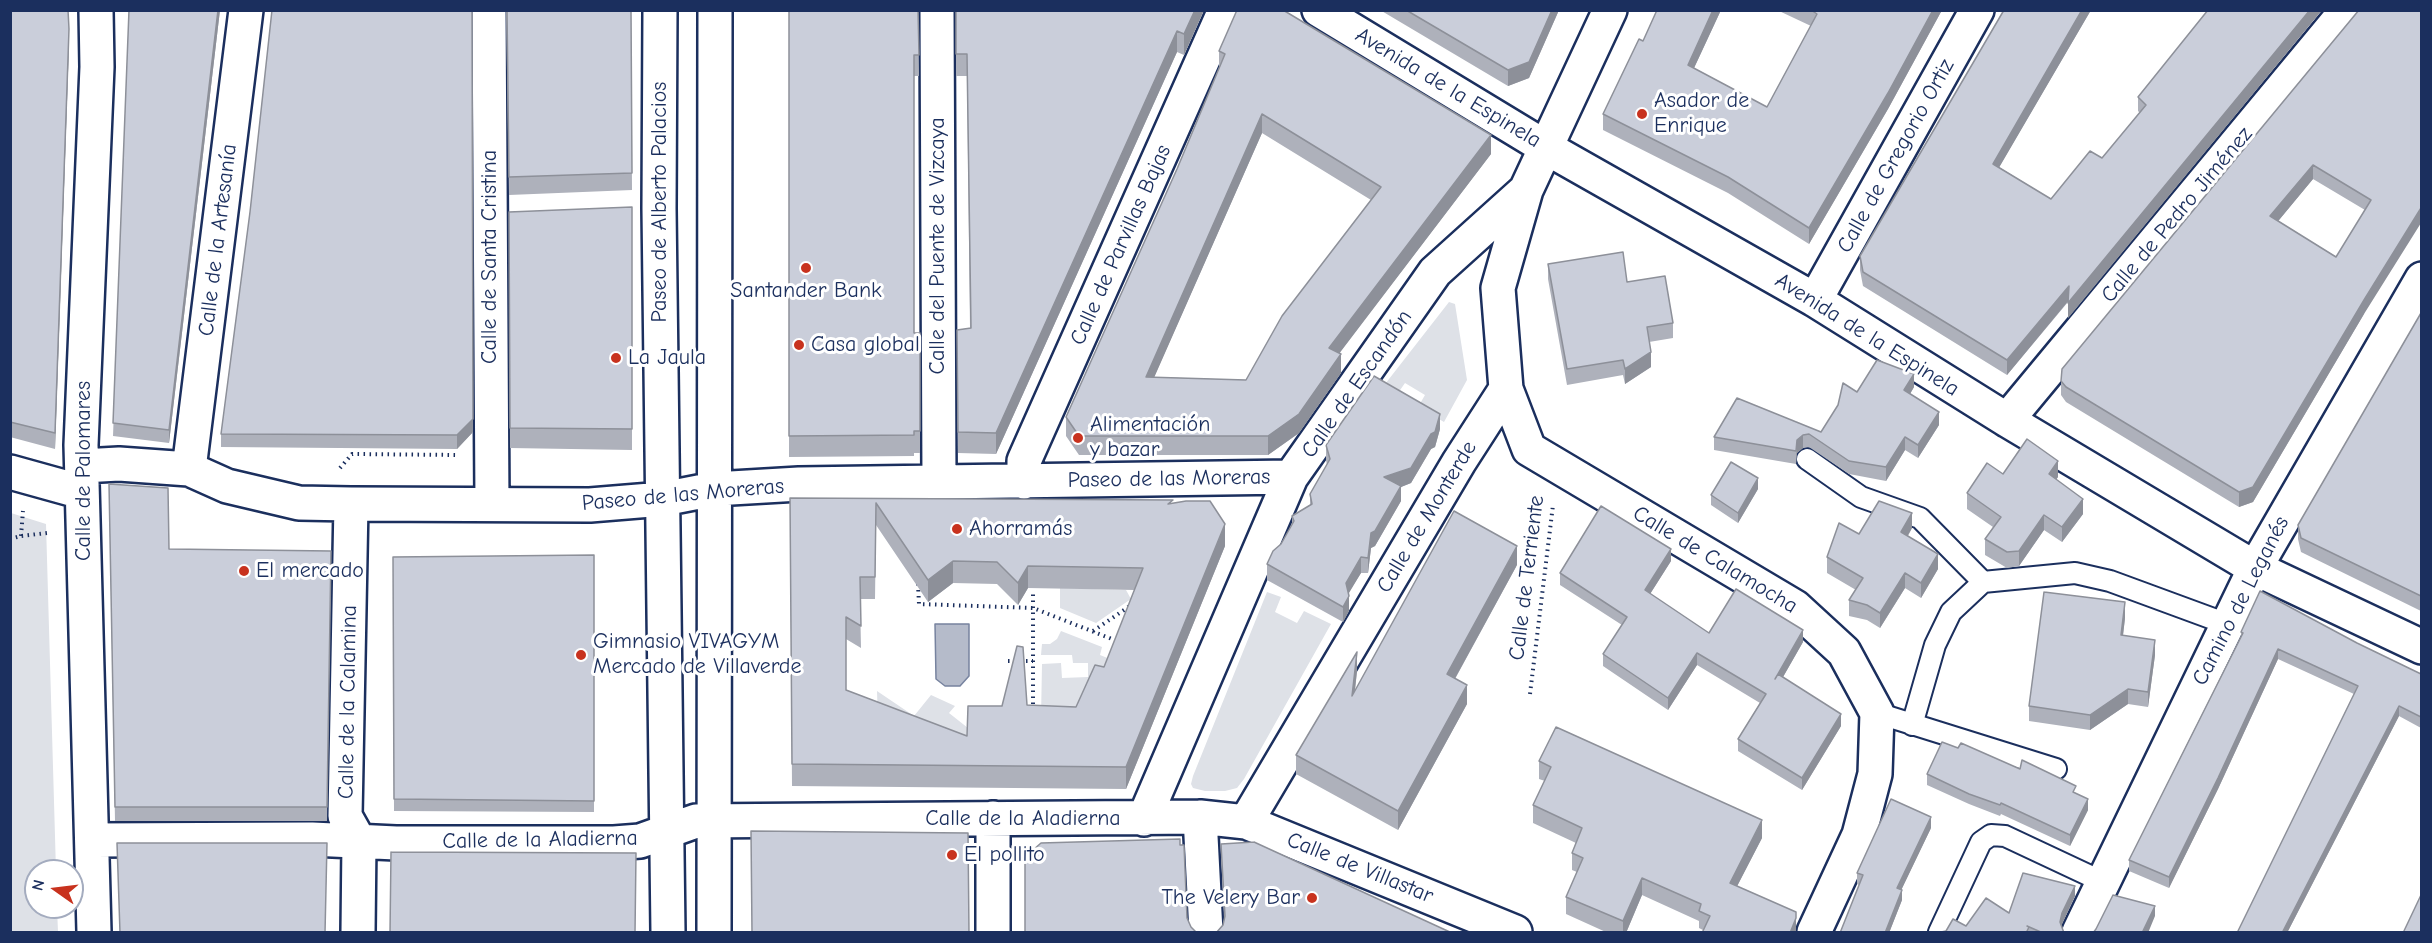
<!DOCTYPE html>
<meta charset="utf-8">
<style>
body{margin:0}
#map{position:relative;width:2432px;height:943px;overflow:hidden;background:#fff;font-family:"Comic Neue",sans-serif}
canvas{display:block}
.frame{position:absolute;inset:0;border:12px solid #1b2f5e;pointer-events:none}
.north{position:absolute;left:24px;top:859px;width:60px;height:60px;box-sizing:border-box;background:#fff;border:2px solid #a4acbf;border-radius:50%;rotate:284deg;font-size:16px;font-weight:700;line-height:24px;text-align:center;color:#1b2f5e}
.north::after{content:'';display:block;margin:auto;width:21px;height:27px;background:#c8321e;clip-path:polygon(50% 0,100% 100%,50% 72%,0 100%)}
</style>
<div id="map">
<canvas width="2432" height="943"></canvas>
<div class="frame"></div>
<div class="north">N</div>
</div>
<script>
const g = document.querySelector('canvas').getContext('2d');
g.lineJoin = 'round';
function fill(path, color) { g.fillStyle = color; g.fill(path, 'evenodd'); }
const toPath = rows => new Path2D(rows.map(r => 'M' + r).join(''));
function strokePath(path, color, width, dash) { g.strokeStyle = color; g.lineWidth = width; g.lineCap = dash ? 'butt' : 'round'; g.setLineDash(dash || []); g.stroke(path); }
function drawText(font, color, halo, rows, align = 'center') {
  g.font = font + ' "Comic Neue",sans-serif'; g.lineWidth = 6; g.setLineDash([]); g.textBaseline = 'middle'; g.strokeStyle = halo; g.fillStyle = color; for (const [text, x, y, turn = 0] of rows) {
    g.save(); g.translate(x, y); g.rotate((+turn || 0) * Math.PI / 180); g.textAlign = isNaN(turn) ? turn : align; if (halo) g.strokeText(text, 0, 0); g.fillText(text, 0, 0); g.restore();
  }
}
fill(toPath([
 [1449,302,1455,304,1467,380,1444,422,1418,407,1425,395,1405,383,1396,396,1382,388],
 [11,513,46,524,56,871,36,871,36,907,57,907,58,932,11,932],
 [1060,588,1126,590,1131,599,1096,623,1060,608],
 [1267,592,1281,597,1275,612,1297,623,1304,611,1331,624,1244,779,1237,788,1225,791,1205,791,1193,788,1191,784,1193,776],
 [1061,631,1102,647,1100,655,1115,661,1080,720,1041,718,1042,664,1061,663,1062,678,1088,677,1088,663,1073,663,1072,655,1041,655,1042,644,1050,644,1057,639],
 [877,691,914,716,931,695,955,706,949,713,968,728,967,758,878,724]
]), '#dee1e7');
const water = toPath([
 [935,624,969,624,969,676,960,686,945,686,936,679,935,624]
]);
fill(water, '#b5bbca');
strokePath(water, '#77839f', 1.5);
const lane = toPath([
 [1807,459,1861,497,1920,518,1983,582],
 [1877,713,2056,769],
 [1912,725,1935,645,1951,612,1983,582,2075,573,2110,581,2227,624],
 [1939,932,1981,842,1991,835,2005,836,2103,882]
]);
const street = toPath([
 [489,10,492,504],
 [660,10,659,208,668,932],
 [937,10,939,481],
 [1319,10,1545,147,1815,300,2007,420,2255,568,2422,647],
 [1815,300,1977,10],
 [1506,389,1529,449,1795,607,1844,652,1877,713,1875,774,1859,835,1814,932],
 [2007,420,2347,10],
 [82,466,119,464,189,469,227,486,299,503,351,504,590,505,663,499,714,489,799,484,1291,477],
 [189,469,246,10],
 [10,472,82,492],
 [1024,482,1024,461,1225,10],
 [351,504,345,816,359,841,358,932],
 [1200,817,1206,932],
 [1144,819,1291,477,1435,272,1526,190,1610,10],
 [1246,822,1459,462,1506,389,1498,288,1526,190],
 [93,840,312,839,396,843,614,843,640,841,696,821,1200,817,1246,822,1515,932],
 [94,932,81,445,97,67,96,10],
 [714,932,715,10],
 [993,932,993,818],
 [2079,932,2255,568,2422,279]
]);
strokePath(lane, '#1b2f5e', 24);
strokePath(street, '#1b2f5e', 38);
strokePath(toPath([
 [340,468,352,454,458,455],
 [21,536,23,511],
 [10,539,21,536,47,533],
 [918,584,919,604,1033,608,1117,641],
 [1093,631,1130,606],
 [1008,661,1033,661],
 [1530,694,1553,505],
 [1033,710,1033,594]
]), '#1b2f5e', 4, [1.5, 4.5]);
strokePath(lane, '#fff', 20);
strokePath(street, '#fff', 33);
fill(toPath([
 [10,10,69,44,55,449,10,437],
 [129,10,220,10,169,443,113,436],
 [506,10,631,10,632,190,509,195],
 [789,10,918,10,919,76,914,76,914,333,920,333,920,453,914,453,914,456,789,457],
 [956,10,1204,10,1184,55,1177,52,996,454,958,453,957,330,970,328,967,76,956,76],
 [1380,10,1559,10,1529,78,1508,86],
 [1721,10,1694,68,1767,107,1811,26,1777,10,1942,10,1888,109,1809,244,1728,193,1603,130,1603,114,1643,41],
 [2004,10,2091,10,1999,167,2051,199,2102,158,2140,113,2138,111,2138,97,2208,10,2322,10,2068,318,2068,302,2007,375,1863,286,1860,270,1860,256],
 [2421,10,2364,314,2253,502,2239,507,2066,402,2061,395,2061,381],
 [2313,179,2365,210,2336,257,2278,221],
 [1219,51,1491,154,1339,353,1341,373,1299,433,1268,455,1079,455,1066,436,1066,417,1177,169,1219,70],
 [1262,133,1371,200,1246,380,1154,377],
 [632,207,632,450,510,448,509,212],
 [250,212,473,432,457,449,221,447,221,434],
 [1548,264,1627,282,1673,323,1673,338,1649,342,1651,367,1625,384,1623,375,1567,385,1548,279],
 [2421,313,2421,611,2301,552,2298,539,2298,525],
 [1914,387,1910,394,1939,425,1918,458,1905,450,1886,481,1849,474,1809,447,1803,448,1797,453,1796,464,1714,450,1714,437,1821,432,1857,392],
 [1440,429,1435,447,1431,449,1411,483,1401,487,1401,501,1375,546,1371,548,1368,573,1361,573,1348,593,1349,611,1343,622,1267,580,1267,564,1281,544,1292,525,1292,516,1310,505,1310,494,1327,465,1326,460,1326,445],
 [2003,474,2058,477,2056,479,2083,514,2062,542,2044,530,2019,566,2007,568,1985,555,1985,539,1993,527,1967,509,1967,493],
 [109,484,169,549,331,551,327,821,115,821],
 [1758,489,1738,523,1711,505,1711,495],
 [790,498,1173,503,1225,546,1126,789,792,786],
 [876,525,928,602,953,583,997,584,1018,605,1028,588,1135,590,1104,667,1076,707,1027,705,967,736,846,690,846,639,861,648,860,599,875,599],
 [1912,528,1908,536,1938,569,1921,598,1905,588,1880,628,1867,620,1849,616,1849,600,1856,590,1827,573,1827,557,1859,534],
 [594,555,594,812,394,811,393,557],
 [1671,561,1650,594,1709,633,1803,642,1783,677,1841,726,1802,790,1738,751,1738,739,1760,703,1697,665,1668,710,1603,666,1603,654,1622,625,1560,585,1560,573],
 [1517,565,1455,679,1467,704,1398,830,1296,774,1296,755,1357,671,1355,691],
 [2125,618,2123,636,2155,655,2148,707,2128,704,2090,730,2029,721,2029,706],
 [2241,632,2357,643,2421,674,2421,728,2399,716,2287,933,2237,933,2354,694,2278,659,2218,789,2169,888,2129,871,2129,860,2241,636],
 [1539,761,1762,838,1737,886,1796,933,1703,930,1699,928,1699,921,1642,895,1626,933,1608,933,1566,914,1566,897,1577,872,1572,870,1572,853,1576,843,1533,823,1533,805,1545,781,1539,779],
 [1927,774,2076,793,2088,810,2070,846,2001,814,2000,816,1969,804,1927,785],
 [1931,828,1901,890,1902,900,1889,933,1840,933,1859,885,1857,884,1857,873],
 [1221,844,1452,933,1216,933,1223,925,1224,919],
 [2075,896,2062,924,2062,926,2064,933,1936,933,1966,926,2009,913]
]), '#aeb1bb');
fill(toPath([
 [218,10,220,10,169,443,169,430],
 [1195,10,1204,10,1184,55,1184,34],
 [1552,10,1559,10,1529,78,1508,86,1508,70],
 [1713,10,1721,10,1688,81,1688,65],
 [1933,10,1942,10,1888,109,1809,244,1809,228],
 [2082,10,2091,10,1993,178,1993,164],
 [2310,10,2322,10,2068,318,2068,303],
 [69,29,69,44,55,449,55,433],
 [1177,31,1177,52,996,454,996,433],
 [1262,114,1262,133,1146,396,1146,377],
 [1491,135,1491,154,1329,367,1329,348],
 [2313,165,2313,179,2270,231,2270,216],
 [2421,208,2421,223,2364,314,2253,502,2239,507,2239,492,2364,300],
 [2069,286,2069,300,2007,375,2007,360],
 [1651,352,1651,367,1625,384,1625,369],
 [1341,354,1341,373,1299,433,1268,455,1268,436],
 [1914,374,1914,387,1904,404,1904,390],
 [1939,412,1939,425,1918,458,1918,445],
 [1440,414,1440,429,1435,447,1431,449,1411,483,1401,487,1401,501,1375,546,1371,548,1368,573,1368,558,1371,533,1384,477],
 [473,419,473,432,457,449,457,435],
 [1803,435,1803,448,1797,453,1796,464,1797,440],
 [1905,437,1905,450,1886,481,1886,467],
 [2058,461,2058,477,2049,490,2049,474],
 [1758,478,1758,489,1738,523,1738,513],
 [2083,499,2083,514,2062,542,2062,527],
 [1912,513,1912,528,1901,547,1901,532],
 [2044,515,2044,530,2019,566,2019,551],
 [1225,524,1225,546,1126,789,1126,767],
 [1517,546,1517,565,1447,693,1447,674],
 [1671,549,1671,561,1645,602,1645,590],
 [1938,554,1938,569,1921,598,1921,583],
 [1361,557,1361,573,1346,598,1346,583],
 [953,561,953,583,928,602,928,580],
 [1028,566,1028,588,1018,605,1018,583],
 [1905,573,1905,588,1880,628,1880,613],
 [1349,596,1349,611,1343,622,1343,607],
 [2125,602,2125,618,2121,651,2121,635],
 [1803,630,1803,642,1775,691,1775,679],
 [2155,640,2155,655,2148,707,2148,692],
 [2278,649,2278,659,2218,789,2169,888,2169,877],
 [1357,652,1357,671,1352,715,1352,696],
 [1697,653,1697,665,1668,710,1668,698],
 [1467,685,1467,704,1398,830,1398,811],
 [2128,689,2128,704,2090,730,2090,715],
 [2399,706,2399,716,2287,933,2282,933],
 [1841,714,1841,726,1802,790,1802,778],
 [2088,799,2088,810,2070,846,2070,835],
 [1931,817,1931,828,1897,899,1897,888],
 [1762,820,1762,838,1730,900,1730,883],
 [1642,878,1642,895,1626,933,1623,933,1623,921],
 [2075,886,2075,896,2062,924,2060,933,2060,922,2062,913],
 [1902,890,1902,900,1889,933,1885,933],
 [2155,906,2155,916,2148,933,2142,933],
 [1796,918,1796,933,1790,933]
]), '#8d9099');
const building = toPath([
 [10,10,68,10,69,29,55,433,10,422,10,10],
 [129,10,218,10,169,430,113,423,129,10],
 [272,10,472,10,473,419,457,435,221,434,250,212,272,10],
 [507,10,631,10,632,173,509,177,507,10],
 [789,10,918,10,919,55,914,55,914,333,920,333,920,431,914,431,914,435,789,436,789,10],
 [956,10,1195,10,1184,34,1177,31,996,433,958,432,957,330,971,328,967,54,956,54,956,10],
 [1237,10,1283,10,1491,135,1329,348,1341,354,1299,414,1268,436,1079,436,1066,417,1177,169,1225,54,1219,51,1237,10],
 [1262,114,1381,187,1282,316,1246,380,1146,377,1262,114],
 [1406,10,1552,10,1529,62,1508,70,1406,10],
 [1657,10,1713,10,1688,65,1767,107,1817,14,1811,10,1933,10,1888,93,1809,228,1728,177,1603,114,1639,39,1643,41,1657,10],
 [2004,10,2082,10,1993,164,2051,199,2090,151,2102,158,2146,105,2138,97,2208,10,2310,10,2068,303,2069,286,2007,360,1863,272,1860,256,2004,10],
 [2359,10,2421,10,2421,208,2364,300,2253,487,2239,492,2066,387,2061,381,2062,369,2359,10],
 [2313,165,2371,200,2336,257,2270,216,2313,165],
 [632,207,632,429,510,428,509,212,632,207],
 [1623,252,1627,282,1665,276,1673,323,1647,327,1651,352,1625,369,1623,360,1567,369,1548,264,1623,252],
 [2421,313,2421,596,2301,538,2298,525,2421,313],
 [1877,360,1914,374,1904,390,1939,412,1918,445,1905,437,1886,467,1849,461,1809,434,1803,435,1797,440,1796,451,1714,437,1737,398,1821,432,1838,405,1843,383,1857,392,1877,360],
 [1374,376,1440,414,1435,432,1431,434,1411,468,1384,477,1401,486,1375,531,1371,533,1368,558,1361,557,1346,583,1349,596,1343,607,1267,564,1273,551,1281,544,1294,521,1292,516,1312,504,1310,494,1330,459,1326,445,1374,376],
 [2027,439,2058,461,2049,474,2083,499,2062,527,2044,515,2019,551,2007,552,1985,539,2001,517,1967,493,1987,463,2003,474,2027,439],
 [1731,462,1758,478,1738,513,1711,495,1731,462],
 [109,484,168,488,169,549,331,551,327,807,115,807,109,484],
 [790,498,1173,500,1168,504,1186,501,1210,501,1225,524,1126,767,792,764,790,498],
 [876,503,928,580,953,561,997,562,1018,583,1028,566,1143,568,1104,667,1095,665,1076,707,1027,705,1023,647,1017,646,1002,706,968,706,967,736,846,690,846,617,861,626,860,577,875,577,876,503],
 [1879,501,1912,513,1901,532,1938,554,1921,583,1905,573,1880,613,1867,605,1849,600,1863,578,1827,557,1839,523,1859,534,1879,501],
 [1601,506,1671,549,1645,590,1709,633,1736,589,1803,630,1775,679,1778,674,1841,714,1802,778,1738,739,1766,694,1697,653,1668,698,1603,654,1627,617,1560,573,1601,506],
 [1454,511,1517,546,1447,674,1467,685,1398,811,1296,755,1357,652,1352,696,1454,511],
 [594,555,594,801,394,799,393,557,594,555],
 [2260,591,2357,643,2421,674,2421,717,2399,706,2282,933,2237,933,2358,686,2278,649,2218,778,2169,877,2129,860,2243,633,2241,632,2260,591],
 [2044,592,2125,602,2121,635,2155,640,2148,692,2128,689,2090,715,2029,706,2044,592],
 [1556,727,1762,820,1730,883,1796,912,1796,918,1790,933,1702,933,1710,916,1699,911,1701,904,1642,878,1623,921,1566,897,1583,858,1572,853,1582,828,1533,805,1551,767,1539,761,1556,727],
 [1942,742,1958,748,1961,743,2020,769,2022,760,2076,786,2073,792,2088,799,2070,835,2001,803,2000,805,1969,794,1927,774,1942,742],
 [1891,799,1931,817,1897,888,1902,890,1885,933,1840,933,1863,875,1857,873,1891,799],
 [751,831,968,833,969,933,752,933,751,831],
 [1180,839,1180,845,1184,845,1187,918,1191,927,1197,933,1025,933,1025,857,1041,843,1180,839],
 [1254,842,1452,933,1312,933,1310,932,1310,933,1216,933,1223,925,1225,916,1221,844,1254,842],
 [117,843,327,843,325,933,120,933,117,843],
 [391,852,636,853,635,933,390,933,391,852],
 [2023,873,2075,886,2062,913,2060,922,2064,933,2043,933,2027,926,2029,927,2026,933,1936,933,1946,931,1953,919,1966,926,1986,898,2009,913,2023,873],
 [2113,895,2155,906,2142,933,2093,933,2096,929,2113,895],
 [2421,895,2421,933,2403,933,2421,895]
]);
fill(building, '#caceda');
strokePath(building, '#8d9099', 1.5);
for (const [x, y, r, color] of [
 [1642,114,6,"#c8321e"],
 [806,268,6,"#c8321e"],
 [799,345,6,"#c8321e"],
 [616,358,6,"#c8321e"],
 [1078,438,6,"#c8321e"],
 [957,529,6,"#c8321e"],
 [244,571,6,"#c8321e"],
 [581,655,6,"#c8321e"],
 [952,855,6,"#c8321e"],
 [1312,898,6,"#c8321e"]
]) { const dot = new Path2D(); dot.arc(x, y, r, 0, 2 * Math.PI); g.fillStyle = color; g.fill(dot); strokePath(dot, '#fff', 2); }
drawText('22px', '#1b2f5e', '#fff', [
 ["Avenida de la Espinela",1448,88,31],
 ["Calle de Gregorio Ortiz",1896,156,-61],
 ["Paseo de Alberto Palacios",660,202,-90],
 ["Calle de Pedro Jiménez",2177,215,-50],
 ["Calle de la Artesanía",218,240,-83],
 ["Calle de Parvillas Bajas",1121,245,-66],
 ["Calle del Puente de Vizcaya",938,246,-90],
 ["Calle de Santa Cristina",490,257,-90],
 ["Avenida de la Espinela",1867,335,32],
 ["Calle de Escandón",1357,384,-55],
 ["Calle de Palomares",84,471,-90],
 ["Paseo de las Moreras",1169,479,-1],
 ["Paseo de las Moreras",683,495,-5],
 ["Calle de Monterde",1427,517,-59],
 ["Calle de Calamocha",1715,560,31],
 ["Calle de Terriente",1527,578,-83],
 ["Camino de Leganés",2241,601,-63],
 ["Calle de la Calamina",348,702,-89],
 ["Calle de la Aladierna",1023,819],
 ["Calle de la Aladierna",540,840,-1],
 ["Calle de Villastar",1360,868,22]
]);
drawText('22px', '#1b2f5e', '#fff', [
 ["Asador de",1654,101],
 ["Enrique",1654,126],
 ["Santander Bank",806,291,"center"],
 ["Casa global",811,345],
 ["La Jaula",628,358],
 ["Alimentación",1090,425],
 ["y bazar",1090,450],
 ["Ahorramás",969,529],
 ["El mercado",256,571],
 ["Gimnasio VIVAGYM",593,642],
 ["Mercado de Villaverde",593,667],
 ["El pollito",964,855],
 ["The Velery Bar",1300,898,"right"]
], 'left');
</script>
